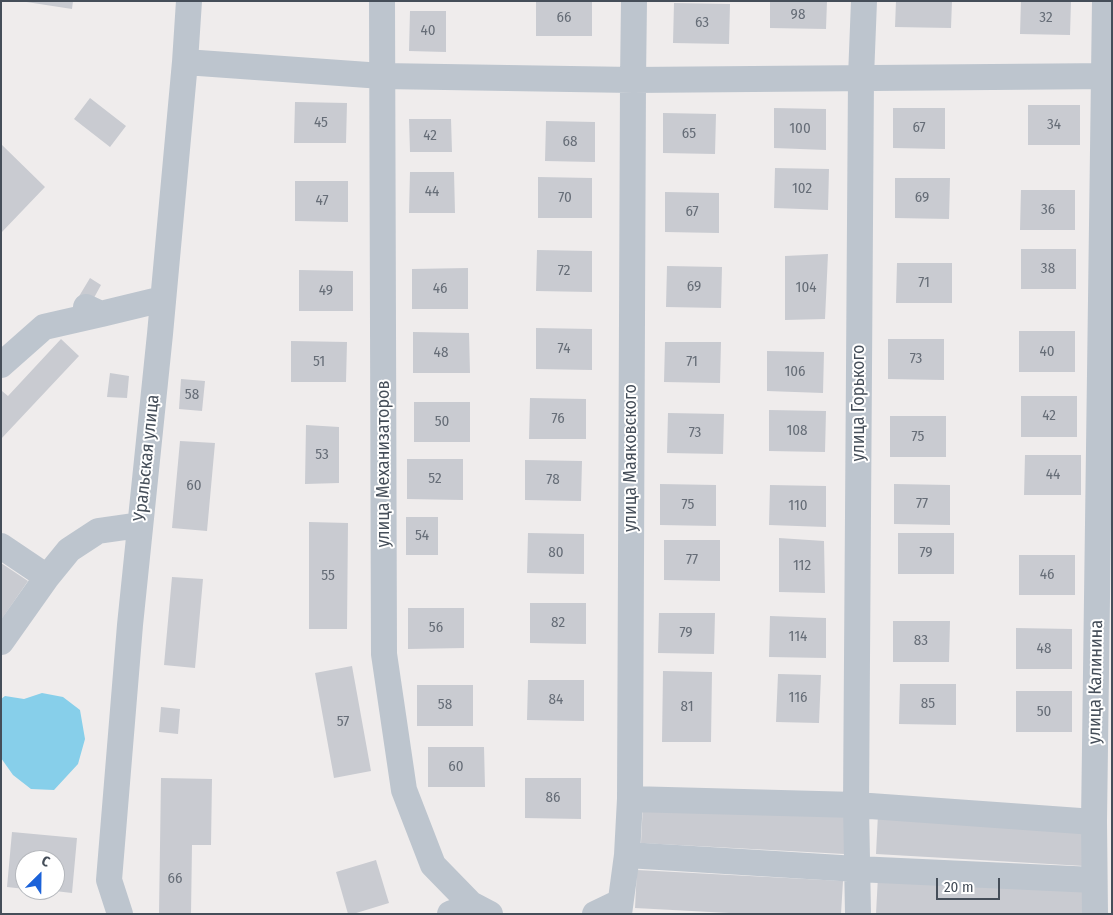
<!DOCTYPE html>
<meta charset="utf-8">
<style>
body{margin:0}
#map{position:relative;width:1113px;height:915px;overflow:hidden;background:#efecec;font-family:"Fira Sans Condensed",sans-serif}
canvas{display:block}
.frame{position:absolute;inset:0;border:2px solid #454e59;pointer-events:none}
.north{position:absolute;left:15px;top:850px;width:50px;height:50px;box-sizing:border-box;background:#fff;border:1px solid #b5b8bd;border-radius:50%;rotate:23deg;font-size:14px;font-weight:700;line-height:20px;text-align:center;color:#454e59}
.north::after{content:'';display:block;margin:auto;width:18px;height:22px;background:#1b62d9;clip-path:polygon(50% 0,100% 100%,50% 72%,0 100%)}
.scale{position:absolute;left:936px;top:878px;width:64px;height:22px;box-sizing:border-box;border:2px solid #454e59;border-top:0;padding-left:6px;font-size:15px;line-height:18px;white-space:nowrap;color:#454e59;-webkit-text-stroke:4px #fff;paint-order:stroke}
</style>
<div id="map">
<canvas width="1113" height="915"></canvas>
<div class="frame"></div>
<div class="north">С</div>
<div class="scale">20 m</div>
</div>
<script>
const g = document.querySelector('canvas').getContext('2d');
g.lineJoin = 'round';
function fill(path, color) { g.fillStyle = color; g.fill(path, 'evenodd'); }
const toPath = rows => new Path2D(rows.map(r => 'M' + r).join(''));
function strokePath(path, color, width, dash) { g.strokeStyle = color; g.lineWidth = width; g.lineCap = dash ? 'butt' : 'round'; g.setLineDash(dash || []); g.stroke(path); }
function drawText(font, color, halo, rows, align = 'center') {
  g.font = font + ' "Fira Sans Condensed",sans-serif'; g.lineWidth = 4; g.setLineDash([]); g.textBaseline = 'middle'; g.strokeStyle = halo; g.fillStyle = color; for (const [text, x, y, turn = 0] of rows) {
    g.save(); g.translate(x, y); g.rotate((+turn || 0) * Math.PI / 180); g.textAlign = isNaN(turn) ? turn : align; if (halo) g.strokeText(text, 0, 0); g.fillText(text, 0, 0); g.restore();
  }
}
fill(toPath([
 [42,693,63,697,80,710,85,739,78,764,54,790,31,789,13,775,1,758,1,699,5,696,24,699]
]), '#87cfea');
fill(toPath([
 [20,1,73,1,72,9],
 [536,1,592,1,592,36,536,36],
 [770,1,827,1,826,29,770,28],
 [896,1,952,1,951,28,895,27],
 [1021,1,1071,1,1070,35,1020,34],
 [674,3,730,4,729,44,673,43],
 [410,11,446,11,446,52,409,51],
 [90,98,126,126,110,147,74,119],
 [295,102,347,103,346,143,294,143],
 [1028,105,1080,105,1080,145,1028,145],
 [774,108,826,109,826,150,774,148],
 [893,108,945,108,945,149,893,148],
 [663,113,716,114,715,154,663,153],
 [409,119,451,119,452,152,410,152],
 [546,121,595,122,595,162,545,161],
 [1,144,45,187,1,233],
 [775,168,829,169,828,210,774,208],
 [410,172,454,172,455,213,409,213],
 [538,177,592,178,592,218,538,218],
 [895,178,950,178,949,219,895,218],
 [295,181,348,181,348,222,295,221],
 [1021,190,1075,190,1075,230,1020,230],
 [665,192,719,193,719,233,665,232],
 [1021,249,1076,249,1076,289,1021,289],
 [537,250,592,251,592,292,536,291],
 [828,254,825,319,785,320,785,256],
 [897,263,952,263,952,303,896,303],
 [667,266,722,267,721,308,666,307],
 [468,268,468,309,412,309,412,269],
 [299,270,353,271,353,311,299,311],
 [90,278,101,285,90,305,78,298],
 [536,328,592,329,592,370,536,369],
 [1019,331,1075,331,1075,372,1019,372],
 [413,332,469,333,470,373,413,373],
 [61,339,79,356,1,439,1,392,2,391,8,396],
 [888,339,944,339,944,380,888,379],
 [291,341,347,342,346,382,291,382],
 [665,342,721,342,720,383,664,382],
 [767,351,824,352,823,393,767,391],
 [110,373,129,376,127,398,107,397],
 [181,379,205,381,202,411,179,409],
 [1021,396,1077,396,1077,437,1021,437],
 [530,398,586,399,586,439,529,439],
 [414,402,470,402,470,442,414,442],
 [769,410,826,411,825,452,769,451],
 [668,413,724,414,723,454,667,453],
 [890,416,946,416,946,457,890,457],
 [306,425,339,427,339,483,305,484],
 [180,441,215,443,207,531,172,528],
 [1025,455,1081,455,1081,495,1024,495],
 [407,459,463,459,463,500,407,499],
 [525,460,582,461,581,501,525,500],
 [660,484,716,485,716,526,660,525],
 [894,484,950,485,950,525,894,524],
 [770,485,826,486,826,527,769,525],
 [406,517,438,517,438,555,406,555],
 [309,522,348,523,347,629,309,629],
 [528,533,584,534,584,574,527,573],
 [898,533,954,533,954,574,898,574],
 [779,538,824,541,825,593,779,592],
 [664,540,720,540,720,581,664,580],
 [1019,555,1075,555,1075,595,1019,595],
 [1,563,28,581,1,620],
 [172,577,203,579,195,668,164,665],
 [530,603,586,603,586,644,530,643],
 [408,608,464,608,464,648,408,649],
 [659,613,715,613,714,654,658,653],
 [770,616,826,618,826,658,769,657],
 [893,621,950,621,949,662,893,662],
 [1016,628,1072,629,1072,669,1016,669],
 [352,666,371,771,334,778,315,673],
 [663,671,712,672,711,742,662,742],
 [778,674,821,675,819,723,776,722],
 [528,680,584,680,584,721,527,720],
 [900,684,956,684,956,725,899,724],
 [417,685,473,685,473,726,417,726],
 [1016,691,1072,691,1072,732,1016,732],
 [161,707,180,709,178,734,159,732],
 [428,747,484,747,485,787,428,787],
 [161,778,212,779,211,845,192,845,191,914,159,914],
 [525,778,581,778,581,819,525,818],
 [643,804,846,815,844,854,641,843],
 [878,814,1087,826,1084,866,876,854],
 [12,832,77,838,72,893,55,891,55,860,25,860,25,889,7,887],
 [376,860,389,903,353,914,348,914,336,872],
 [637,870,843,881,841,914,748,914,635,908],
 [878,876,1087,888,1085,914,876,914]
]), '#c9cbd1');
strokePath(toPath([
 [382,1,384,654,404,790,433,865,471,904,490,914],
 [185,62,382,76,633,80,1112,76],
 [86,307,101,314,163,299],
 [1,365,44,327,101,314],
 [1,546,47,577],
 [1,642,47,577,69,550,98,531,140,525],
 [630,799,856,805,1094,822],
 [627,855,857,869,1094,880],
 [120,914,109,880,130,625,160,334,185,62,189,1],
 [450,914,452,913],
 [595,914,620,902],
 [619,914,627,855,630,799,633,80,634,1],
 [858,914,856,805,861,77,864,1],
 [1095,914,1094,822,1105,1]
]), '#bdc5ce', 26);
drawText('15px', '#666d77', null, [
 ["98",798,15],
 ["66",564,18],
 ["32",1046,18],
 ["63",702,23],
 ["40",428,31],
 ["45",321,123],
 ["34",1054,125],
 ["67",919,128],
 ["100",800,129],
 ["65",689,134],
 ["42",430,136],
 ["68",570,142],
 ["102",802,189],
 ["44",432,192],
 ["70",565,198],
 ["69",922,198],
 ["47",322,201],
 ["36",1048,210],
 ["67",692,212],
 ["38",1048,269],
 ["72",564,271],
 ["71",924,283],
 ["69",694,287],
 ["104",806,288],
 ["46",440,289],
 ["49",326,291],
 ["74",564,349],
 ["40",1047,352],
 ["48",441,353],
 ["73",916,359],
 ["51",319,362],
 ["71",692,362],
 ["106",795,372],
 ["58",192,395],
 ["42",1049,416],
 ["76",558,419],
 ["50",442,422],
 ["108",797,431],
 ["73",695,433],
 ["75",918,437],
 ["53",322,455],
 ["44",1053,475],
 ["52",435,479],
 ["78",553,480],
 ["60",194,486],
 ["77",922,504],
 ["75",688,505],
 ["110",798,506],
 ["54",422,536],
 ["80",556,553],
 ["79",926,553],
 ["77",692,560],
 ["112",802,566],
 ["46",1047,575],
 ["55",328,576],
 ["82",558,623],
 ["56",436,628],
 ["79",686,633],
 ["114",798,637],
 ["83",921,641],
 ["48",1044,649],
 ["116",798,698],
 ["84",556,700],
 ["85",928,704],
 ["58",445,705],
 ["81",687,707],
 ["50",1044,712],
 ["57",343,722],
 ["60",456,767],
 ["86",553,798],
 ["66",175,879]
]);
drawText('18px', '#454e59', '#fff', [
 ["улица Горького",859,403,-90],
 ["Уральская улица",147,458,-84],
 ["улица Маяковского",631,458,-90],
 ["улица Механизаторов",384,464,-90],
 ["улица Калинина",1096,682,-89]
]);
</script>
